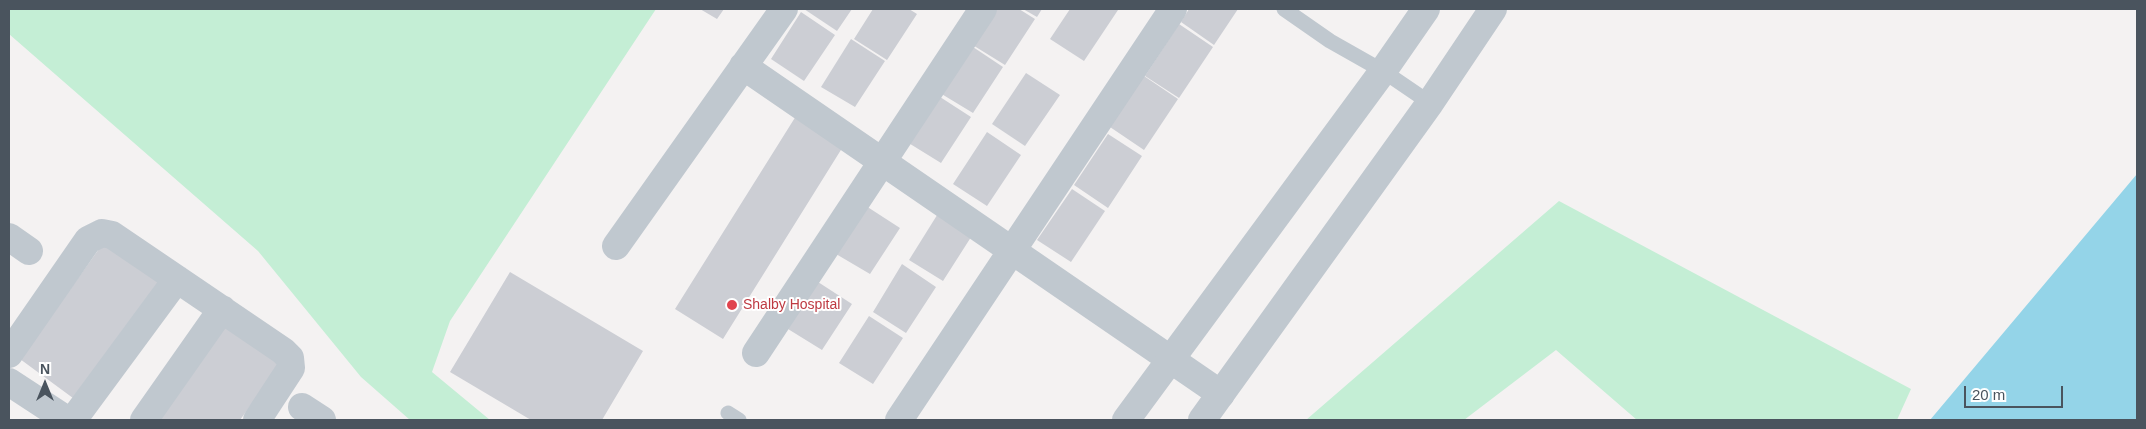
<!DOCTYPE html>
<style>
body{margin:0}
#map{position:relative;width:2146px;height:429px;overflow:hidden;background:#f4f2f2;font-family:Helvetica,sans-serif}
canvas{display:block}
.frame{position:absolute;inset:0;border:10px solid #4a545e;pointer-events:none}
.north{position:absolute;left:20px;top:359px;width:50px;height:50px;-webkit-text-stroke:4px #fff;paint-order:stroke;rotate:0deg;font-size:14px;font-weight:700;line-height:20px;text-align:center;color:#4a545e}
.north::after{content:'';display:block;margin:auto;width:18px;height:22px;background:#4a545e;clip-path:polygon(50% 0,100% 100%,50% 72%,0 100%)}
.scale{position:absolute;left:1964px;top:386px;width:99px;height:22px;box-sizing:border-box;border:2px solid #4a545e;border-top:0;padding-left:6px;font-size:15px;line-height:18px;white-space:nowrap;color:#4a545e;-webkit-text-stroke:4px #fff;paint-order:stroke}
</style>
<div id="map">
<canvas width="2146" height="429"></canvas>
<div class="frame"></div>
<div class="north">N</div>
<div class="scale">20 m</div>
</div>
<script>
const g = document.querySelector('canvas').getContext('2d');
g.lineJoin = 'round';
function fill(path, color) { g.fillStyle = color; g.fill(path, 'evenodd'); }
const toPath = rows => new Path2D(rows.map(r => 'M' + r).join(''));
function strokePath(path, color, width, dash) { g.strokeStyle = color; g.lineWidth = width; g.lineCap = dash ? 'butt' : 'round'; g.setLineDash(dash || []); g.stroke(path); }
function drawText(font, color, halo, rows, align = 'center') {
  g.font = font + ' Helvetica,sans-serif'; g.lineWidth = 4; g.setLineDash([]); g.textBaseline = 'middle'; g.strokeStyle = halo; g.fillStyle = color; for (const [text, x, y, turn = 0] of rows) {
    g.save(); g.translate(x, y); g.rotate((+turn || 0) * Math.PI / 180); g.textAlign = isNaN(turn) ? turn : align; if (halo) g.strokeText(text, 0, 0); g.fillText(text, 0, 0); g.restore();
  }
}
fill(toPath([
 [9,9,656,9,450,321,432,372,490,420,410,420,361,377,258,251,9,34],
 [1559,201,1911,389,1897,420,1637,420,1556,350,1464,420,1306,420]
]), '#c4eed5');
fill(toPath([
 [2137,173,2137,420,1930,420,2137,174]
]), '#94d4e8');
fill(toPath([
 [700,9,724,9,717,19],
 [804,9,852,9,837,31],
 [873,9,909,9,917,14,887,60,854,39],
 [993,9,1019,9,1035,19,1005,65,971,44],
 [1023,9,1042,9,1037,17],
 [1070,9,1118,10,1084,61,1050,39],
 [1189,9,1238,9,1214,45,1181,22],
 [801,12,835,35,804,81,771,59],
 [1179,24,1213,47,1179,98,1145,76],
 [851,39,885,61,855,107,821,87],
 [970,45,1003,67,973,113,940,93],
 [1026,73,1060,95,1025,146,992,124],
 [1144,76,1178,99,1144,150,1110,127],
 [937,95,971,117,941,163,907,142],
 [796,116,844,145,723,339,675,309],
 [987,132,1021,155,987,206,953,184],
 [1108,134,1142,156,1108,208,1074,185],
 [1072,189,1105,211,1071,262,1037,240],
 [866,206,900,228,870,274,836,254],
 [939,212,973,234,943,281,909,260],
 [104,242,162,284,77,401,20,359],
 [902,264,936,287,906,333,873,312],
 [510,272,643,351,602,420,531,420,450,372],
 [818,282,852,304,822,350,788,329],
 [869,316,903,338,873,384,839,363],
 [222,323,280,364,240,420,152,420]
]), '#ccced4');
strokePath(toPath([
 [1284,9,1330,41,1383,71,1430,103],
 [728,413,739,420]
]), '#c0c8cf', 15);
strokePath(toPath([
 [743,66,1221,394],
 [9,237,29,251],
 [616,246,784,9],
 [756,353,983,9],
 [9,354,88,240,102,233,112,235,283,351,290,358,291,368,257,420],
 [9,382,67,420],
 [302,407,322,420],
 [73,420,177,279],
 [144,420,222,309],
 [899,420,1173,9]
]), '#c0c8cf', 28);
strokePath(toPath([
 [1126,420,1383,71,1426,9],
 [1202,420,1430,103,1493,9]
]), '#c0c8cf', 28);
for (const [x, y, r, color] of [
 [732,305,6,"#e0444e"]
]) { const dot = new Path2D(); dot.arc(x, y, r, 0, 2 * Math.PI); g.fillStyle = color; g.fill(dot); strokePath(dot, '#fff', 2); }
drawText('14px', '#be3a42', '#fff', [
 ["Shalby Hospital",743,305]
], 'left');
</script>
